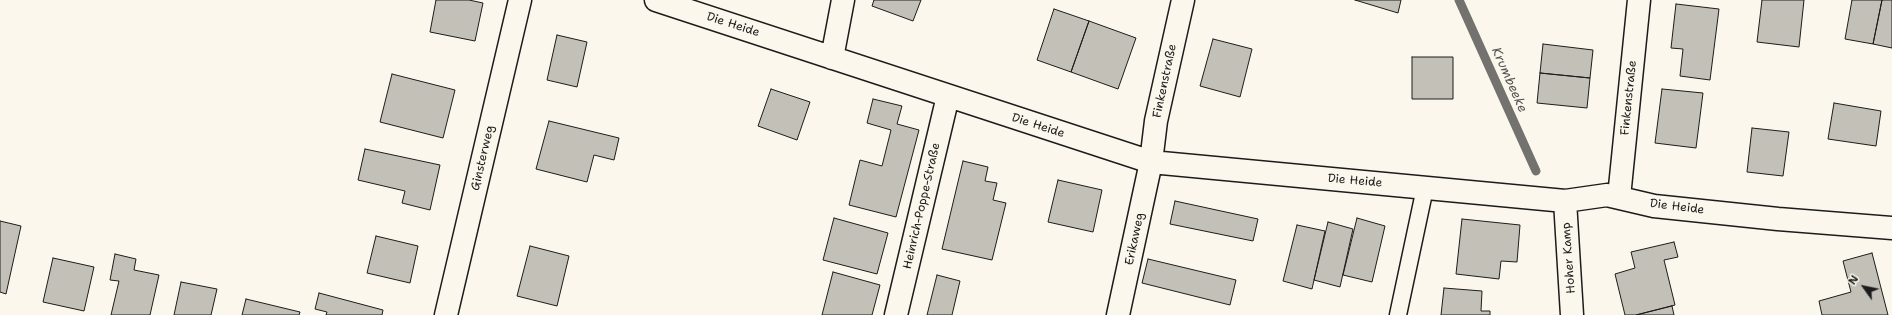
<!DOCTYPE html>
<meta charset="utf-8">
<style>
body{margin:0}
#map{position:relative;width:1892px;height:315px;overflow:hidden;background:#fbf7ec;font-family:"Shantell Sans",sans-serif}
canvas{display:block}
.north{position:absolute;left:1844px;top:267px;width:40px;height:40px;-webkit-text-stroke:3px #fbf7ec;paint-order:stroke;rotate:303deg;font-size:11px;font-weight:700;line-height:16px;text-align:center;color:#1c1c1c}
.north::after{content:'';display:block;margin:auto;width:14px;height:18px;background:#1c1c1c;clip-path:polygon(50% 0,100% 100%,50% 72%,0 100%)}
</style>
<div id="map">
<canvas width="1892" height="315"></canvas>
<div class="north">N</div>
</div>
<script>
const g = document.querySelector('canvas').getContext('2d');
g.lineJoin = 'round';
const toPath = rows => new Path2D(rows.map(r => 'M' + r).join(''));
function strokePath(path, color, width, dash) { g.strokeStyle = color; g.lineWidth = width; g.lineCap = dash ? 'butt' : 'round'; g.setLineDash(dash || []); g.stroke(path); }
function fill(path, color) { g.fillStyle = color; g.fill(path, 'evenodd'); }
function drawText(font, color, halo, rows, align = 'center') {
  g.font = font + ' "Shantell Sans",sans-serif'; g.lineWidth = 3; g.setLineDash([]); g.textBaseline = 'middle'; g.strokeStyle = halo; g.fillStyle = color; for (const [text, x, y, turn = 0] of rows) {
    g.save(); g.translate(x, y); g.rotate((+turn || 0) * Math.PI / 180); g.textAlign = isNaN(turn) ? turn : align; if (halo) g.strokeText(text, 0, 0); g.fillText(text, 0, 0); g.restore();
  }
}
strokePath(toPath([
 [1459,0,1536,171]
]), '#74726e', 9);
const building = toPath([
 [436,0,469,0,483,3,475,41,430,32,436,0],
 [874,0,921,0,913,21,872,6,874,0],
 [1355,0,1401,0,1398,13,1355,0],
 [1762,0,1804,0,1799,47,1757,42,1762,0],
 [1852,0,1882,0,1873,44,1845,39,1852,0],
 [1882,0,1892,0,1892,48,1873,44,1882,0],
 [1676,4,1719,9,1710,80,1680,76,1683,49,1671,48,1676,4],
 [1054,9,1089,21,1071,72,1037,60,1054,9],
 [1089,21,1136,38,1118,89,1071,72,1089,21],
 [557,35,587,42,577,87,547,80,557,35],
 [1213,39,1252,49,1240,97,1200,86,1213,39],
 [1543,44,1593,50,1590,78,1540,73,1543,44],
 [1412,57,1453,57,1453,99,1412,99,1412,57],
 [1540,73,1590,78,1587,108,1537,103,1540,73],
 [392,74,455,90,443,138,380,122,392,74],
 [771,89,810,102,797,140,758,126,771,89],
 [1662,89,1703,93,1696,148,1655,143,1662,89],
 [873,99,902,106,897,124,919,130,896,217,849,205,860,160,882,166,891,130,867,123,873,99],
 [1834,103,1881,111,1876,146,1828,139,1834,103],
 [549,121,619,138,614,160,594,155,587,182,536,169,549,121],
 [1752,128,1789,132,1783,176,1747,172,1752,128],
 [365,149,440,165,430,210,402,203,405,191,358,180,365,149],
 [963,161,988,167,985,181,997,183,993,200,1006,203,992,260,942,249,963,161],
 [1058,180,1102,190,1093,232,1048,222,1058,180],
 [1175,201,1258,219,1253,241,1170,224,1175,201],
 [834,218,888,233,877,274,823,260,834,218],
 [1357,218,1385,226,1372,282,1343,275,1357,218],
 [1462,219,1520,225,1517,262,1501,261,1499,279,1456,274,1462,219],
 [0,221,21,226,6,294,0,292,0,221],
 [1328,222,1353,229,1340,287,1314,280,1328,222],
 [1297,225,1325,231,1312,289,1283,281,1297,225],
 [376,236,418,246,410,283,367,273,376,236],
 [1674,242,1678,257,1664,260,1675,305,1636,315,1625,315,1615,274,1635,268,1631,252,1674,242],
 [530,246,569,256,557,306,517,296,530,246],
 [1872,253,1888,315,1822,315,1819,301,1851,292,1843,261,1872,253],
 [115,254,136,259,134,270,159,275,150,315,111,315,119,281,110,280,115,254],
 [53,258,94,267,84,311,43,302,53,258],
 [1148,259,1236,280,1230,305,1142,283,1148,259],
 [833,272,880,285,872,315,822,315,833,272],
 [937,275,960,281,952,315,927,315,937,275],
 [181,282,217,289,211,315,174,315,181,282],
 [1444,288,1482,291,1481,311,1490,311,1490,315,1441,315,1444,288],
 [319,293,383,310,382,315,326,315,327,312,315,309,319,293],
 [246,299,300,312,299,315,242,315,246,299],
 [1672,306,1674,315,1636,315,1672,306]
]);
fill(building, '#c3c0b8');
strokePath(building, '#1c1c1c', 1);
const service = toPath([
 [1398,315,1425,188]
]);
const minor = toPath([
 [656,0,1151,162,1565,201,1607,195,1654,206,1778,219,1892,228],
 [832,58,843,0],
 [1619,197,1639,0],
 [1565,201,1572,315],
 [446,315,520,0],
 [896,315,948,96],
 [1118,315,1151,162,1156,121,1183,0]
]);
strokePath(service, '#1c1c1c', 19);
strokePath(minor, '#1c1c1c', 25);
strokePath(service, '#fbf7ec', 16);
strokePath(minor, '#fbf7ec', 22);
drawText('12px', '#1c1c1c', '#fbf7ec', [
 ["Die Heide",733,25,18],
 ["Finkenstraße",1165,81,-78],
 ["Finkenstraße",1629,98,-84],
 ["Die Heide",1038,126,18],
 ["Ginsterweg",483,158,-77],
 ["Die Heide",1355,181,5],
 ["Heinrich-Poppe-Straße",922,206,-77],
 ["Die Heide",1677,207,7],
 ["Erikaweg",1135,239,-78],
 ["Hoher Kamp",1569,258,-94]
]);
drawText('italic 13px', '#575653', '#fbf7ec', [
 ["Krumbeeke",1509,80,66]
]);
</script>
